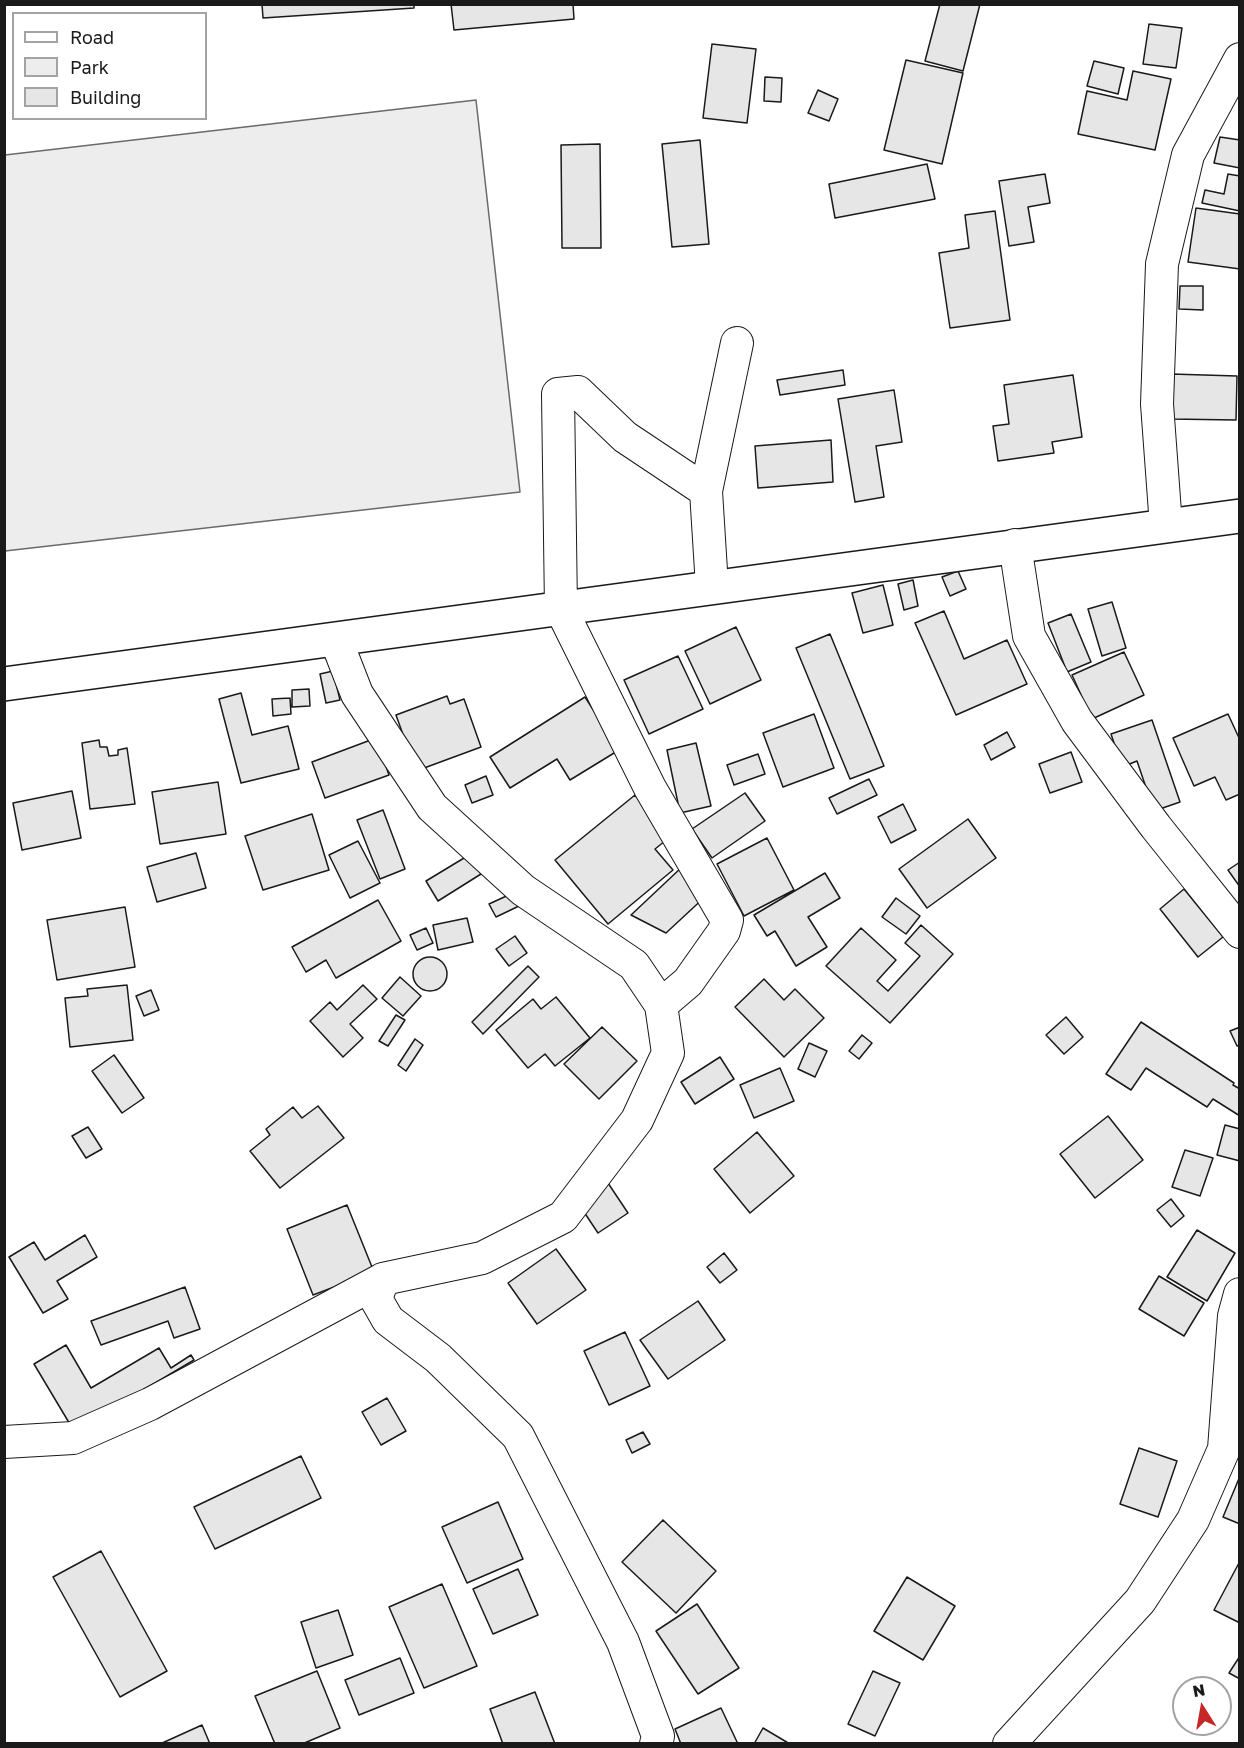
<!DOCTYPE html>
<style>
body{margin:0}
#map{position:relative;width:1244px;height:1748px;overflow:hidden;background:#fff;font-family:"Golos Text",sans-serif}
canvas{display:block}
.frame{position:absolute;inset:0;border:6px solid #1a1a1a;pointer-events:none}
.legend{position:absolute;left:12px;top:12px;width:195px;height:108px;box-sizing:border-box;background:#fff;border:2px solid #a3a3a3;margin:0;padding:8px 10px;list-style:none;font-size:18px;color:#1a1a1a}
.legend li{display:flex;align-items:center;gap:12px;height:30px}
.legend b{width:30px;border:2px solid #a3a3a3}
.north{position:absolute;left:1172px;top:1676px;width:60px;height:60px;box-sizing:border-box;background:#fff;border:2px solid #a3a3a3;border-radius:50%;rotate:349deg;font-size:16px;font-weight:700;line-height:24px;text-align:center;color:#1a1a1a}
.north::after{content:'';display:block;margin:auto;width:21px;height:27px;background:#c62828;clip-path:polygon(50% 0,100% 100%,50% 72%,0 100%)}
</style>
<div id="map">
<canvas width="1244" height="1748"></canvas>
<div class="frame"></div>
<ul class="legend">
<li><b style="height:8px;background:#fff"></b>Road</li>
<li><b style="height:16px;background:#ededed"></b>Park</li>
<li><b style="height:16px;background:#e6e6e6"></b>Building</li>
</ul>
<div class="north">N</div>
</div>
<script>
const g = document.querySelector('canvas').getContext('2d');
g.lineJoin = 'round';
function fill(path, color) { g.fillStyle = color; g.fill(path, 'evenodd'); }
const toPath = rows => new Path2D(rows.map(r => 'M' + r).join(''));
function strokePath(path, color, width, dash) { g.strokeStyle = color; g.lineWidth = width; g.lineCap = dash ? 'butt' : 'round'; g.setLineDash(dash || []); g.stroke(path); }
const green = toPath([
 [476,100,520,492,5,551,5,155,476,100]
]);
fill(green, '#ededed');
strokePath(green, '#6a6a6a', 1.5);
const building = toPath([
 [262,4,414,4,414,8,263,18,262,4],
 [451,4,573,4,574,19,454,30,451,4],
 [940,4,980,4,963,71,925,61,940,4],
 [1149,24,1182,28,1176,68,1143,64,1149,24],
 [712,44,756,49,747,123,703,118,712,44],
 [906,60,963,73,942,164,884,150,906,60],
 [1094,61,1124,68,1118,94,1087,86,1094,61],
 [1133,71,1171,79,1155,150,1078,134,1087,91,1127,100,1133,71],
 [765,77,782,78,781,102,764,101,765,77],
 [818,90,838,99,829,121,808,113,818,90],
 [1220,137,1240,140,1240,168,1214,163,1220,137],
 [700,140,709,244,672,247,662,144,700,140],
 [600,144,601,248,562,248,561,145,600,144],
 [927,164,935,199,835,218,829,184,927,164],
 [1045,174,1050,203,1028,207,1034,242,1009,246,999,181,1045,174],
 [1228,174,1240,176,1240,211,1202,203,1205,190,1224,194,1228,174],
 [1196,208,1240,214,1240,269,1188,262,1196,208],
 [995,211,1010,320,950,328,939,253,969,248,965,215,995,211],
 [1180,286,1203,286,1203,310,1179,309,1180,286],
 [843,370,845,385,780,395,777,380,843,370],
 [1171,374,1237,376,1236,420,1170,419,1171,374],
 [1073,375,1082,437,1052,442,1054,453,998,461,993,426,1009,424,1004,385,1073,375],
 [894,390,902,442,876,446,884,497,855,502,838,399,894,390],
 [831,440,833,482,758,488,755,446,831,440],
 [958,571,966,589,950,596,942,577,958,571],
 [913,580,918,606,904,610,898,584,913,580],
 [883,585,893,625,863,633,852,593,883,585],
 [1112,602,1126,648,1102,656,1088,609,1112,602],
 [944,611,964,659,1007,640,1027,684,956,715,915,623,944,611],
 [1071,614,1091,662,1067,672,1048,623,1071,614],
 [736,627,761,680,710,704,685,651,736,627],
 [830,634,884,766,850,779,796,648,830,634],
 [1124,652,1144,695,1092,719,1072,675,1124,652],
 [678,656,703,709,649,734,624,680,678,656],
 [333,671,340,700,326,703,320,674,333,671],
 [309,689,310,706,292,707,292,690,309,689],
 [241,693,252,735,288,726,299,769,241,783,219,699,241,693],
 [447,696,450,704,464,699,481,747,416,771,396,715,447,696],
 [585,697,619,750,570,780,557,759,510,788,490,757,585,697],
 [290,698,291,714,273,716,272,699,290,698],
 [814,714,834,768,783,787,763,733,814,714],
 [1228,714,1240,740,1240,794,1226,800,1215,777,1194,786,1173,738,1228,714],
 [1152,720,1180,802,1154,811,1137,761,1122,767,1111,734,1152,720],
 [1007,732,1015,747,991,760,984,745,1007,732],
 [376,738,389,775,325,798,312,762,376,738],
 [99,740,100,747,107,747,109,756,118,755,118,750,127,748,135,804,90,809,82,743,99,740],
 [696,743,711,806,680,813,667,750,696,743],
 [1071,752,1082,782,1050,793,1039,764,1071,752],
 [758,754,765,774,734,785,727,765,758,754],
 [486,776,493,795,472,803,465,785,486,776],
 [869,779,877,795,837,814,829,798,869,779],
 [218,782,226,834,160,844,152,792,218,782],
 [72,791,81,838,22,850,13,803,72,791],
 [745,793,765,821,712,858,692,829,745,793],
 [635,795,670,837,655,849,673,870,608,924,555,860,635,795],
 [903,804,916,830,891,843,878,817,903,804],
 [383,810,405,869,380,879,357,820,383,810],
 [312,814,329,870,263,890,245,836,312,814],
 [968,819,996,858,927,908,899,869,968,819],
 [767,838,794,890,744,916,717,864,767,838],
 [358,841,380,883,350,898,329,855,358,841],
 [196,853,206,888,157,902,147,867,196,853],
 [469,855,481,874,438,901,426,881,469,855],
 [1240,862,1240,887,1228,870,1240,862],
 [682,867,708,894,666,933,631,915,682,867],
 [825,873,840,898,808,917,827,947,796,966,775,931,767,936,754,915,825,873],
 [1184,889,1223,937,1198,957,1160,909,1184,889],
 [513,893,519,906,496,917,489,904,513,893],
 [896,898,920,916,906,934,882,917,896,898],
 [378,900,401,941,336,978,326,960,306,972,292,947,378,900],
 [125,907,135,967,57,980,47,920,125,907],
 [467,918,473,942,438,950,433,925,467,918],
 [921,925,953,954,890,1023,826,966,861,928,896,960,877,981,888,991,920,956,905,943,921,925],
 [426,928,433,943,417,950,410,935,426,928],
 [515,936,527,953,509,966,496,949,515,936],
 '413 974a17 17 0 1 1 34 0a17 17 0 1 1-34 0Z',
 [528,966,539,977,483,1034,472,1022,528,966],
 [400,977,421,996,403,1016,382,998,400,977],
 [764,979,784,1000,795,989,824,1018,784,1057,735,1007,764,979],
 [127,985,133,1040,70,1047,65,998,88,996,87,989,127,985],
 [363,985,377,999,350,1024,363,1038,343,1057,310,1021,330,1002,337,1010,363,985],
 [151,990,159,1010,144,1016,136,996,151,990],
 [556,997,590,1038,555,1066,545,1054,528,1068,496,1030,533,999,541,1009,556,997],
 [396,1015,405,1020,388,1046,379,1041,396,1015],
 [1066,1017,1083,1037,1064,1054,1046,1035,1066,1017],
 [1141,1022,1234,1083,1233,1085,1240,1089,1240,1116,1213,1099,1207,1107,1146,1068,1131,1090,1106,1074,1141,1022],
 [602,1027,637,1061,599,1099,564,1064,602,1027],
 [1240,1027,1240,1045,1237,1046,1230,1031,1240,1027],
 [862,1035,872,1043,859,1059,849,1051,862,1035],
 [415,1039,423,1045,406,1071,398,1065,415,1039],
 [809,1043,827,1051,815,1077,798,1069,809,1043],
 [114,1055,144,1098,122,1113,92,1071,114,1055],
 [720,1057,734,1079,695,1104,681,1082,720,1057],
 [780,1068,794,1101,754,1118,740,1085,780,1068],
 [318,1106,344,1138,280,1188,250,1151,270,1135,266,1129,293,1107,302,1118,318,1106],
 [1108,1116,1143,1160,1095,1198,1060,1154,1108,1116],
 [1225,1125,1240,1129,1240,1161,1217,1155,1225,1125],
 [88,1127,102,1149,86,1158,72,1136,88,1127],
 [757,1132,794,1176,750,1213,714,1169,757,1132],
 [1185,1150,1213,1158,1200,1196,1172,1187,1185,1150],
 [606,1180,628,1213,598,1233,576,1200,606,1180],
 [1171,1199,1184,1216,1171,1227,1157,1210,1171,1199],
 [347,1205,374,1272,313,1295,287,1229,347,1205],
 [1197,1230,1235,1253,1207,1301,1167,1277,1197,1230],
 [85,1235,97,1257,57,1281,68,1299,43,1313,9,1257,34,1242,45,1260,85,1235],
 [556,1249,586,1290,537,1324,508,1283,556,1249],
 [724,1253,737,1270,720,1283,707,1267,724,1253],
 [1159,1276,1204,1303,1184,1336,1139,1309,1159,1276],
 [185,1287,200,1329,174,1338,168,1321,101,1345,91,1321,185,1287],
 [698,1301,725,1340,668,1379,640,1340,698,1301],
 [625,1332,650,1386,609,1405,584,1351,625,1332],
 [66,1345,91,1388,159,1348,171,1368,191,1355,194,1360,74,1431,34,1364,66,1345],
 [387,1398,406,1431,381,1445,362,1412,387,1398],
 [643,1432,650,1444,632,1453,626,1440,643,1432],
 [1139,1448,1177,1461,1158,1517,1120,1504,1139,1448],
 [301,1456,321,1498,215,1549,194,1507,301,1456],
 [1240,1476,1240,1524,1223,1517,1240,1476],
 [498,1502,523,1559,467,1583,442,1527,498,1502],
 [663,1520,716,1571,676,1613,622,1562,663,1520],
 [101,1551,167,1671,120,1697,53,1577,101,1551],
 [1240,1561,1240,1623,1214,1610,1240,1561],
 [518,1569,538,1615,493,1634,473,1589,518,1569],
 [907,1577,955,1606,923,1660,874,1631,907,1577],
 [442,1584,477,1666,424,1688,389,1607,442,1584],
 [697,1604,739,1668,698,1694,656,1631,697,1604],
 [338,1610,353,1655,316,1668,301,1622,338,1610],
 [1240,1656,1240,1679,1229,1673,1240,1656],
 [400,1658,414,1693,359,1715,345,1680,400,1658],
 [317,1671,340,1728,302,1744,275,1744,255,1696,317,1671],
 [873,1671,900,1683,875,1736,848,1724,873,1671],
 [535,1692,555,1744,503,1744,490,1709,535,1692],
 [721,1708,738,1744,681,1744,675,1729,721,1708],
 [202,1725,210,1744,160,1744,202,1725],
 [763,1728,790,1744,754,1744,763,1728]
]);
fill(building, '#e6e6e6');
strokePath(building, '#1a1a1a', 1.5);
const minor = toPath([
 [1166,526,1157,404,1162,264,1188,155,1240,59],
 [1015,545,1029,636,1077,721,1156,827,1240,932],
 [712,587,706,491,737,343],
 [336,640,357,694,432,807,523,890,634,965,661,1005,668,1053,637,1120,563,1217,482,1258,383,1279,376,1299,388,1320,438,1358,518,1436,623,1642,658,1736,656,1744],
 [661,1005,688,982,724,931,727,920,650,788,561,609,558,394,578,392,625,437,706,491],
 [4,1442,73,1438,150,1404,383,1279],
 [1009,1744,1140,1601,1193,1520,1224,1449,1234,1316,1240,1294]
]);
const major = toPath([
 [4,684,1240,516]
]);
strokePath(minor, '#1a1a1a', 34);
strokePath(major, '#1a1a1a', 36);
strokePath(minor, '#fff', 32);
strokePath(major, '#fff', 33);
</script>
